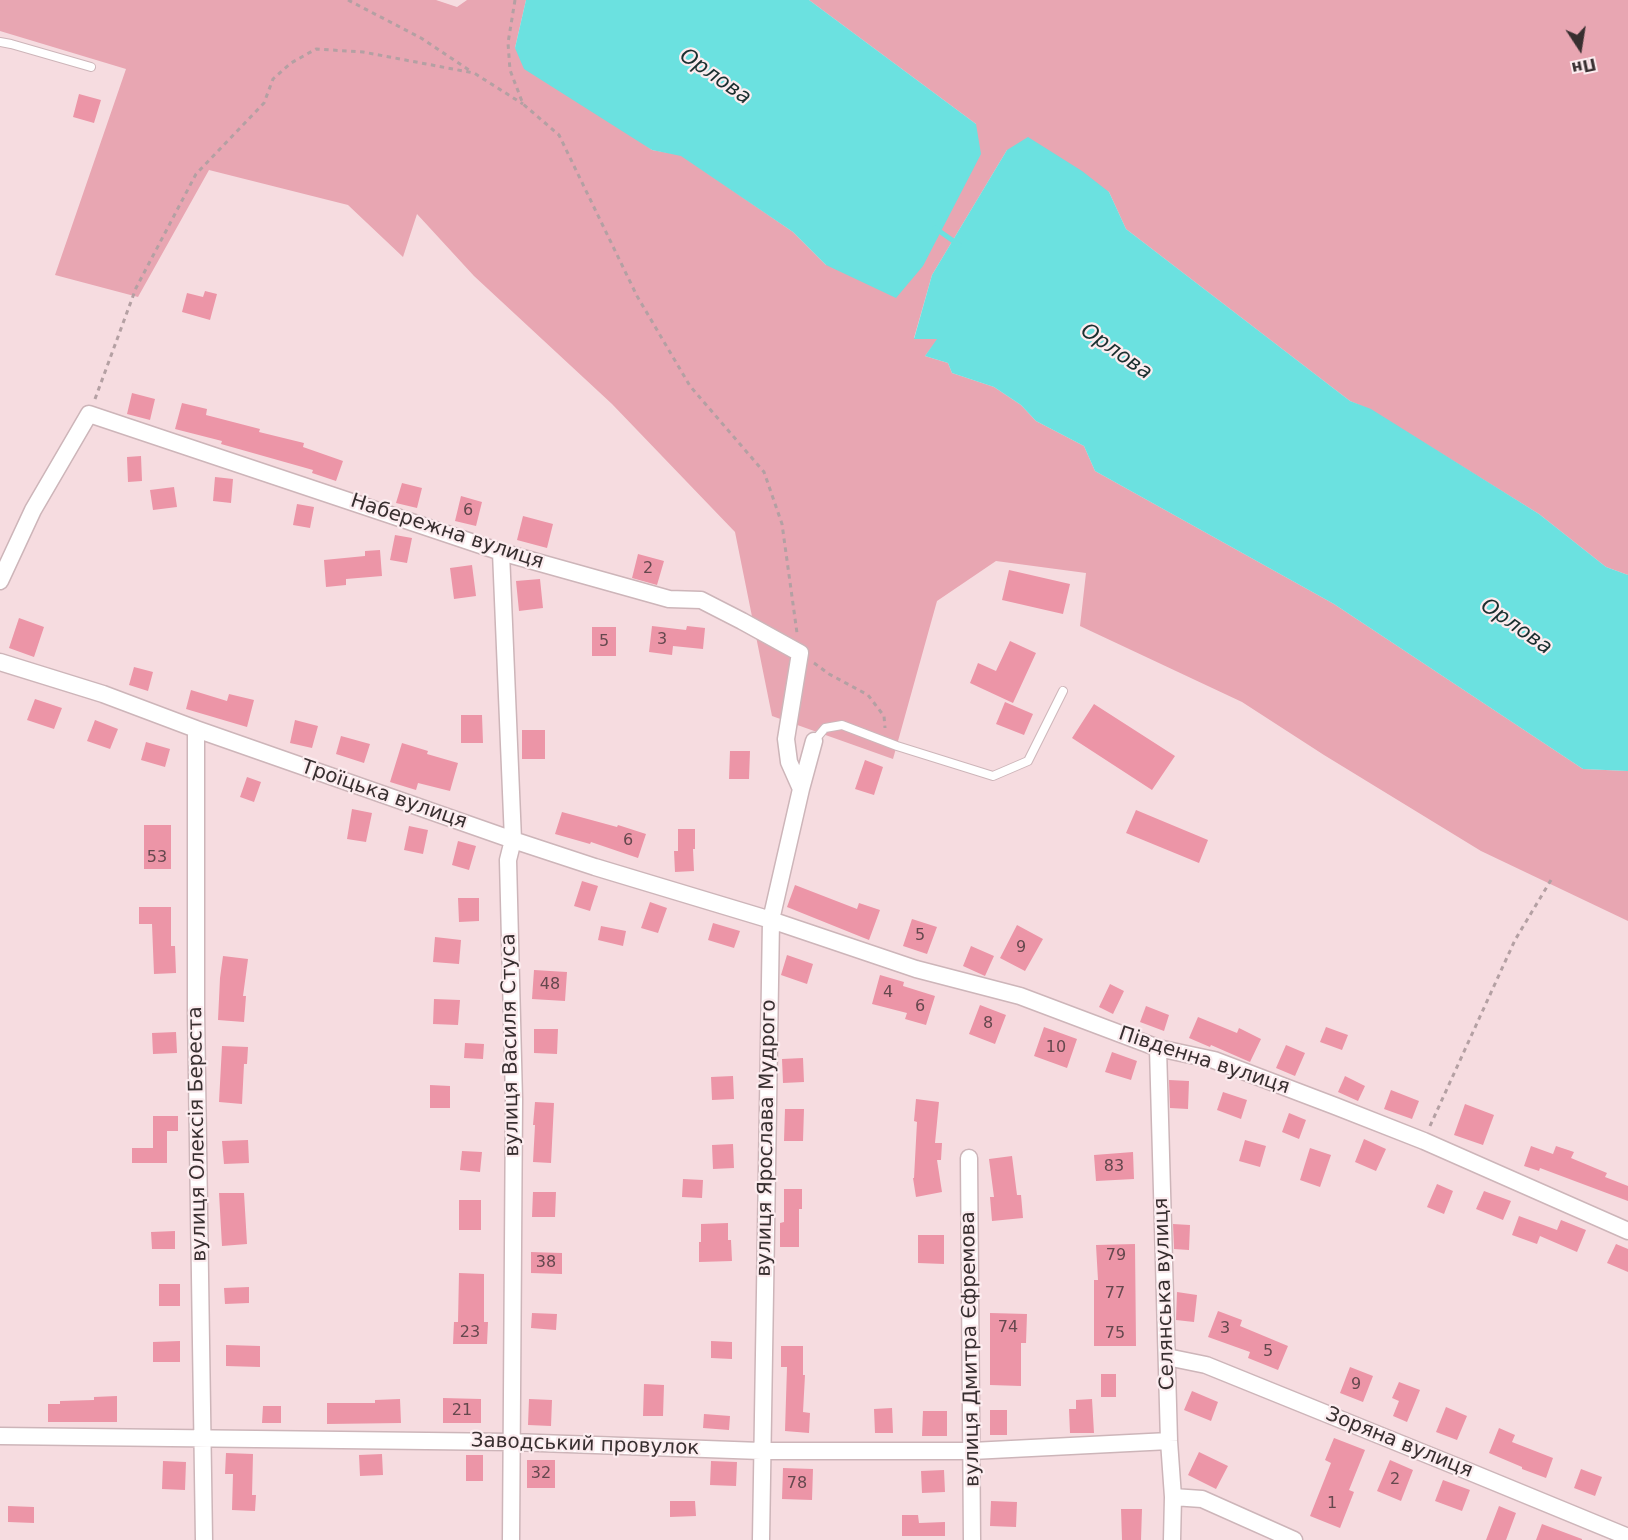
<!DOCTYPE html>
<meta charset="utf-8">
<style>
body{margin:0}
#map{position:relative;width:1628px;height:1540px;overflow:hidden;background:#f6dce0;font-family:"DejaVu Sans",sans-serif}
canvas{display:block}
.north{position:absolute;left:1550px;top:18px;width:60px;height:60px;-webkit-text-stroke:4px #fcecef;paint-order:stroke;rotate:168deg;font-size:16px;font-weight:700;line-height:24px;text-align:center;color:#382f30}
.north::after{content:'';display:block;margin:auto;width:21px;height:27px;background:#382f30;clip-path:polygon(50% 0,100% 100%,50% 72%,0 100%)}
</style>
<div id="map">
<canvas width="1628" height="1540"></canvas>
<div class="north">Пн</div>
</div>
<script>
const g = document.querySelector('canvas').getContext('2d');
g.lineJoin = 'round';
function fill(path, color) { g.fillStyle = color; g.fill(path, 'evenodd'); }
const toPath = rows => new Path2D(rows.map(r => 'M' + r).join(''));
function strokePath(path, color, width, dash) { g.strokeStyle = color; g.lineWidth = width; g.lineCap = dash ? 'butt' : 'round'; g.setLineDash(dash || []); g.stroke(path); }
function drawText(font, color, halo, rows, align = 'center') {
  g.font = font + ' "DejaVu Sans",sans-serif'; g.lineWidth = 4.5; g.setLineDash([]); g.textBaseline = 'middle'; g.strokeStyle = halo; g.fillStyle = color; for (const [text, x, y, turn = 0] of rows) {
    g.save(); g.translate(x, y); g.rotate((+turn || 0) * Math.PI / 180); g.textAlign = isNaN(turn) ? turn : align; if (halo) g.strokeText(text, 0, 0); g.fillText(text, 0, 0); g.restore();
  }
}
fill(toPath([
 [0,0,436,0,457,7,467,0,526,0,515,48,652,150,681,155,793,232,826,265,976,124,809,0,1628,0,1628,575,1606,567,1539,514,1371,410,1350,401,1126,229,1109,192,1007,150,932,275,914,338,938,339,925,356,948,363,952,373,994,387,1021,405,1036,421,1084,446,1095,471,1334,604,1583,769,1628,771,1628,921,1481,851,1324,755,1242,702,1080,626,1086,573,996,561,937,601,893,759,772,716,735,532,612,404,474,276,417,214,403,257,348,205,209,170,138,297,55,275,126,69,0,31]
]), '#e8a6b2');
fill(toPath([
 [526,0,809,0,976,124,981,154,923,266,896,298,826,265,793,232,681,156,652,150,524,69,515,48],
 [1028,137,1082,171,1109,192,1126,229,1350,401,1371,409,1539,514,1606,567,1628,575,1628,771,1583,769,1334,604,1095,471,1084,446,1036,421,1021,405,994,387,952,373,948,363,925,356,937,339,914,339,932,275,1007,150]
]), '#6be1e0');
strokePath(toPath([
 [935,228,959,245]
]), '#6be1e0', 5);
fill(toPath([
 [79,94,101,100,94,123,73,117],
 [205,291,217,294,210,320,182,312,187,293,203,297],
 [132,393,155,399,150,420,127,414],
 [182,403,207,409,206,415,260,429,259,432,304,443,303,447,343,461,336,481,312,473,313,470,221,444,222,441,175,429],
 [141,456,142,481,128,482,127,457],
 [215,477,233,479,231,503,213,501],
 [402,483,422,488,417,508,396,503],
 [174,487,177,507,153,510,150,490],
 [461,496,482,502,476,526,455,521],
 [297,504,314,507,310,528,293,525],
 [523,516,553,524,547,548,517,540],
 [395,535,412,538,407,563,390,560],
 [380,550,382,576,346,579,346,585,326,587,324,560,365,556,365,551],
 [638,554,664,561,657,585,632,578],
 [472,565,476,596,454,599,450,568],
 [1009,570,1070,584,1063,614,1002,600],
 [540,579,543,608,519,611,516,581],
 [19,618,44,627,34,657,9,648],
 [652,626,686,630,687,626,705,628,703,649,673,646,672,655,649,652],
 [592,627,616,627,616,656,592,656],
 [1010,641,1036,653,1013,703,970,683,978,663,996,671],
 [134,667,153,672,148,691,129,685],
 [191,690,227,701,229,694,254,700,247,727,186,709],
 [35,699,62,708,54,729,27,720],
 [1005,702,1033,714,1024,735,996,724],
 [1094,704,1175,756,1152,790,1072,738],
 [461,715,482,715,483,743,461,743],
 [95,720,118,729,110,749,87,741],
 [295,720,318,726,312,748,290,743],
 [522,730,545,730,545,759,522,759],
 [341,736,370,744,364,763,336,754],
 [146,742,170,749,165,767,141,760],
 [402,743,428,751,427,754,458,763,450,791,418,783,416,790,390,782],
 [730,751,750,751,749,779,729,779],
 [865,760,883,767,874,795,855,789],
 [247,777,261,782,254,802,240,797],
 [352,809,372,813,366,842,347,839],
 [1136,810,1208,840,1199,863,1126,833],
 [562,812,617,827,618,825,646,834,638,858,591,842,590,844,555,834],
 [144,825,171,825,171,869,144,869],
 [409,826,428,830,423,854,404,850],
 [678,829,695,829,695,849,693,849,694,871,675,872,674,851,678,851],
 [458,841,476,846,469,870,452,865],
 [582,881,598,886,590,911,574,906],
 [795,885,857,909,859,903,880,910,869,940,787,907],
 [458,898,479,898,479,921,459,922],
 [650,902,667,908,658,933,641,928],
 [139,907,171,907,171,946,175,946,176,973,154,974,152,924,139,924],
 [912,919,937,927,927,954,903,946],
 [713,923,740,931,734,948,708,940],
 [1017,925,1043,939,1025,971,1000,958],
 [601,926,626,931,623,946,598,940],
 [435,937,461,940,459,964,433,962],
 [971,946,994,956,985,976,963,966],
 [787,955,813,964,807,984,781,975],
 [223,956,248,959,243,996,246,996,244,1022,218,1020,220,978],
 [534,970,567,972,565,1001,532,999],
 [880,975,904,982,903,986,935,996,926,1025,905,1019,907,1013,872,1004],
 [1110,984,1124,991,1113,1014,1099,1007],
 [434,999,460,1000,458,1025,433,1024],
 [980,1005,1006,1015,995,1044,969,1034],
 [1146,1006,1169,1015,1164,1031,1140,1022],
 [1198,1017,1237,1033,1239,1028,1261,1039,1250,1062,1211,1045,1210,1047,1189,1038],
 [1044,1027,1077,1039,1067,1068,1034,1056],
 [1326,1027,1348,1035,1342,1050,1320,1042],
 [534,1029,558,1029,557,1054,534,1053],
 [176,1032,177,1053,153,1054,152,1033],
 [465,1043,484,1044,483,1059,464,1058],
 [1286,1045,1305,1053,1295,1076,1276,1068],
 [222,1046,248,1047,247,1064,244,1064,242,1104,219,1102],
 [1112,1052,1137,1061,1131,1080,1105,1072],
 [803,1058,804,1082,783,1083,782,1059],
 [733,1076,734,1099,712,1100,711,1077],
 [1345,1076,1365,1086,1358,1101,1338,1092],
 [1169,1080,1189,1081,1188,1109,1170,1108],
 [430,1085,450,1086,450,1108,430,1108],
 [1391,1090,1419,1101,1412,1119,1384,1109],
 [1223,1092,1247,1100,1241,1119,1217,1110],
 [916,1099,939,1102,935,1143,942,1143,941,1160,937,1160,942,1192,916,1197,913,1178,914,1178,917,1122,914,1121],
 [535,1102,554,1103,551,1163,533,1162,535,1125,533,1125],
 [1465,1104,1494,1115,1483,1145,1454,1135],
 [785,1109,804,1109,803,1141,784,1141],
 [1289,1113,1306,1120,1299,1139,1282,1132],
 [153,1116,178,1116,178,1131,167,1131,167,1163,132,1163,132,1148,153,1148],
 [1364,1139,1386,1149,1376,1171,1355,1162],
 [248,1140,249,1163,224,1164,222,1141],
 [1245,1140,1266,1146,1260,1167,1239,1161],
 [733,1144,734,1168,713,1169,712,1145],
 [1531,1146,1553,1154,1556,1146,1574,1152,1571,1158,1607,1173,1605,1177,1628,1186,1628,1201,1540,1168,1539,1171,1524,1166],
 [1310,1148,1331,1155,1320,1187,1300,1180],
 [462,1151,482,1152,480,1172,460,1170],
 [1133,1152,1134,1179,1096,1181,1094,1155],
 [1012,1156,1017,1195,1021,1195,1023,1218,992,1221,990,1197,994,1197,989,1159],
 [683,1179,703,1180,702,1198,682,1197],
 [1437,1184,1453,1191,1444,1214,1427,1207],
 [784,1189,802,1189,802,1209,799,1209,799,1247,780,1247,780,1223,784,1222],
 [1484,1191,1511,1201,1503,1220,1476,1209],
 [533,1192,556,1192,555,1217,532,1217],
 [219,1193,244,1193,247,1244,222,1246],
 [459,1200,481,1200,481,1230,459,1230],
 [1519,1216,1557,1230,1561,1220,1586,1230,1577,1252,1540,1236,1537,1244,1512,1235],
 [728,1223,728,1240,731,1240,732,1261,699,1262,699,1242,701,1242,701,1224],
 [1173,1224,1190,1225,1189,1250,1174,1249],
 [175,1231,175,1249,152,1249,151,1232],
 [918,1235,944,1235,944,1264,918,1263],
 [1135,1244,1136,1346,1094,1346,1094,1280,1098,1280,1096,1245],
 [1616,1244,1628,1249,1628,1272,1607,1263],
 [531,1252,562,1253,562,1274,531,1273],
 [459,1273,484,1274,484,1322,488,1322,487,1344,453,1344,454,1322,458,1322],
 [159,1284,180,1284,180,1306,159,1306],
 [249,1287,249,1303,225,1304,224,1288],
 [1177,1292,1197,1295,1194,1322,1176,1320],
 [1218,1311,1242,1320,1240,1326,1288,1346,1278,1370,1248,1358,1250,1352,1208,1337],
 [532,1313,557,1314,556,1330,531,1328],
 [990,1313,1027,1314,1026,1343,1021,1343,1021,1386,990,1385],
 [180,1341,180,1362,153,1362,153,1342],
 [711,1341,732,1342,732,1359,711,1358],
 [226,1345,260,1346,260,1367,226,1366],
 [781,1346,803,1346,803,1375,805,1375,803,1412,810,1413,809,1433,785,1431,787,1367,781,1367],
 [1350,1367,1373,1376,1363,1402,1340,1393],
 [1101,1374,1116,1374,1116,1397,1101,1397],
 [1399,1382,1420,1390,1407,1422,1393,1416,1399,1401,1392,1398],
 [644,1384,664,1385,663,1416,643,1416],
 [1192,1391,1218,1402,1211,1421,1184,1410],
 [117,1396,117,1422,48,1422,48,1404,60,1404,60,1401,94,1400,94,1397],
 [443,1398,481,1399,481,1423,443,1423],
 [400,1399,401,1423,327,1424,327,1403,375,1403,375,1400],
 [529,1399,552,1400,551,1426,528,1425],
 [1092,1399,1094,1433,1070,1433,1069,1409,1076,1409,1076,1400],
 [263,1406,281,1406,281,1423,262,1423],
 [1446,1407,1467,1416,1457,1440,1436,1432],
 [892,1408,893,1433,875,1433,874,1409],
 [990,1410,1007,1410,1007,1435,990,1435],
 [923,1411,947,1411,947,1436,922,1436],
 [704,1414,730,1416,729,1430,703,1428],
 [1499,1428,1515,1435,1512,1442,1553,1458,1546,1478,1522,1469,1522,1467,1489,1453],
 [1334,1438,1365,1450,1349,1490,1354,1492,1340,1528,1310,1516,1331,1463,1325,1460],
 [1199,1452,1228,1466,1216,1489,1188,1475],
 [226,1453,253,1454,252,1495,256,1495,255,1511,232,1510,233,1474,225,1474],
 [382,1454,383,1475,360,1476,359,1455],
 [466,1455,483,1455,483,1481,466,1481],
 [527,1460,555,1460,555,1488,527,1488],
 [1390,1460,1413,1470,1401,1501,1377,1491],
 [163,1461,186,1462,185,1490,162,1489],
 [711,1461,737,1462,736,1486,710,1485],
 [783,1468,813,1469,812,1500,782,1499],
 [1581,1469,1602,1477,1595,1496,1574,1488],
 [944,1470,945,1492,922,1493,921,1471],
 [1443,1480,1470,1490,1462,1511,1435,1501],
 [670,1501,695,1501,696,1516,670,1517],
 [991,1501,1017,1502,1016,1527,990,1526],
 [8,1506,34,1507,34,1523,8,1522],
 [1499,1506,1516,1513,1506,1540,1486,1540],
 [1121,1509,1142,1509,1141,1540,1122,1540],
 [902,1515,918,1515,919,1523,945,1522,945,1536,902,1536],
 [1542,1524,1582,1539,1582,1540,1536,1540]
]), '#ec95a7');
const lane = toPath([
 [0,42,11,44,91,67],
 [814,741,825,728,842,725,897,746,993,776,1028,761,1063,691]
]);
const street = toPath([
 [501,552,513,840,508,860,514,1100,511,1540],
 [0,581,33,510,89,414,501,552,669,599,701,600,742,621,800,653,786,739,789,762,801,789],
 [0,662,103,694,196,729,513,840,595,867,771,920,916,969,1020,996,1158,1048,1214,1060,1335,1106,1424,1141,1628,1231],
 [196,729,196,1011,204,1540],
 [1158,1048,1169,1441,1173,1497,1172,1540],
 [969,1158,972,1540],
 [1167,1357,1206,1365,1458,1467,1628,1537],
 [0,1436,512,1442,761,1451,972,1451,1169,1441],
 [1173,1497,1202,1499,1294,1540],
 [761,1540,771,920,801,789,814,741]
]);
strokePath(lane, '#cdb5b9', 10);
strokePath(street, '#cdb5b9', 19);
strokePath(toPath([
 [348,0,421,38,472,72],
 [515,0,508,43,510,70,523,104,559,135,637,296,690,386,764,472,782,524,797,633],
 [95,399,136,288,196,174,264,103,273,79,291,63,316,49,363,52,474,73,523,104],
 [814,663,829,674,868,695,884,716,885,728],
 [1430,1126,1515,940,1551,880]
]), '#b4a0a3', 3, [4.5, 4.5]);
strokePath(lane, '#fff', 8);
strokePath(street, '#fff', 16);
drawText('16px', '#65484e', null, [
 ["6",468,511],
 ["2",648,569],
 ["3",662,640],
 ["5",604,642],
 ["6",628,841],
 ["53",157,858],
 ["5",920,936],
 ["9",1021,948],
 ["48",550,985],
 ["4",888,993],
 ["6",920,1007],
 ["8",988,1024],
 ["10",1056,1048],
 ["83",1114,1167],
 ["79",1116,1256],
 ["38",546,1263],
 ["77",1115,1294],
 ["74",1008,1328],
 ["3",1225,1329],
 ["23",470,1333],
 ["75",1115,1334],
 ["5",1268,1352],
 ["9",1356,1385],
 ["21",462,1411],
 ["32",541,1474],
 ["2",1395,1480],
 ["78",797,1484],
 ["1",1332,1504]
]);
drawText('20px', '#382f30', '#fcecef', [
 ["Набережна вулиця",447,532,18],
 ["Троїцька вулиця",384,795,19],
 ["вулиця Василя Стуса",511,1045,-91],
 ["Південна вулиця",1204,1061,18],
 ["вулиця Олексія Береста",198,1134,-91],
 ["вулиця Ярослава Мудрого",767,1138,-89],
 ["Селянська вулиця",1165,1294,-92],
 ["вулиця Дмитра Єфремова",971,1349,-91],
 ["Зоряна вулиця",1399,1443,22],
 ["Заводський провулок",585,1445,2]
]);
drawText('italic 21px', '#1a2f2f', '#fcecef', [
 ["Орлова",715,77,35],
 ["Орлова",1116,352,35],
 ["Орлова",1516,627,35]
]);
</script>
